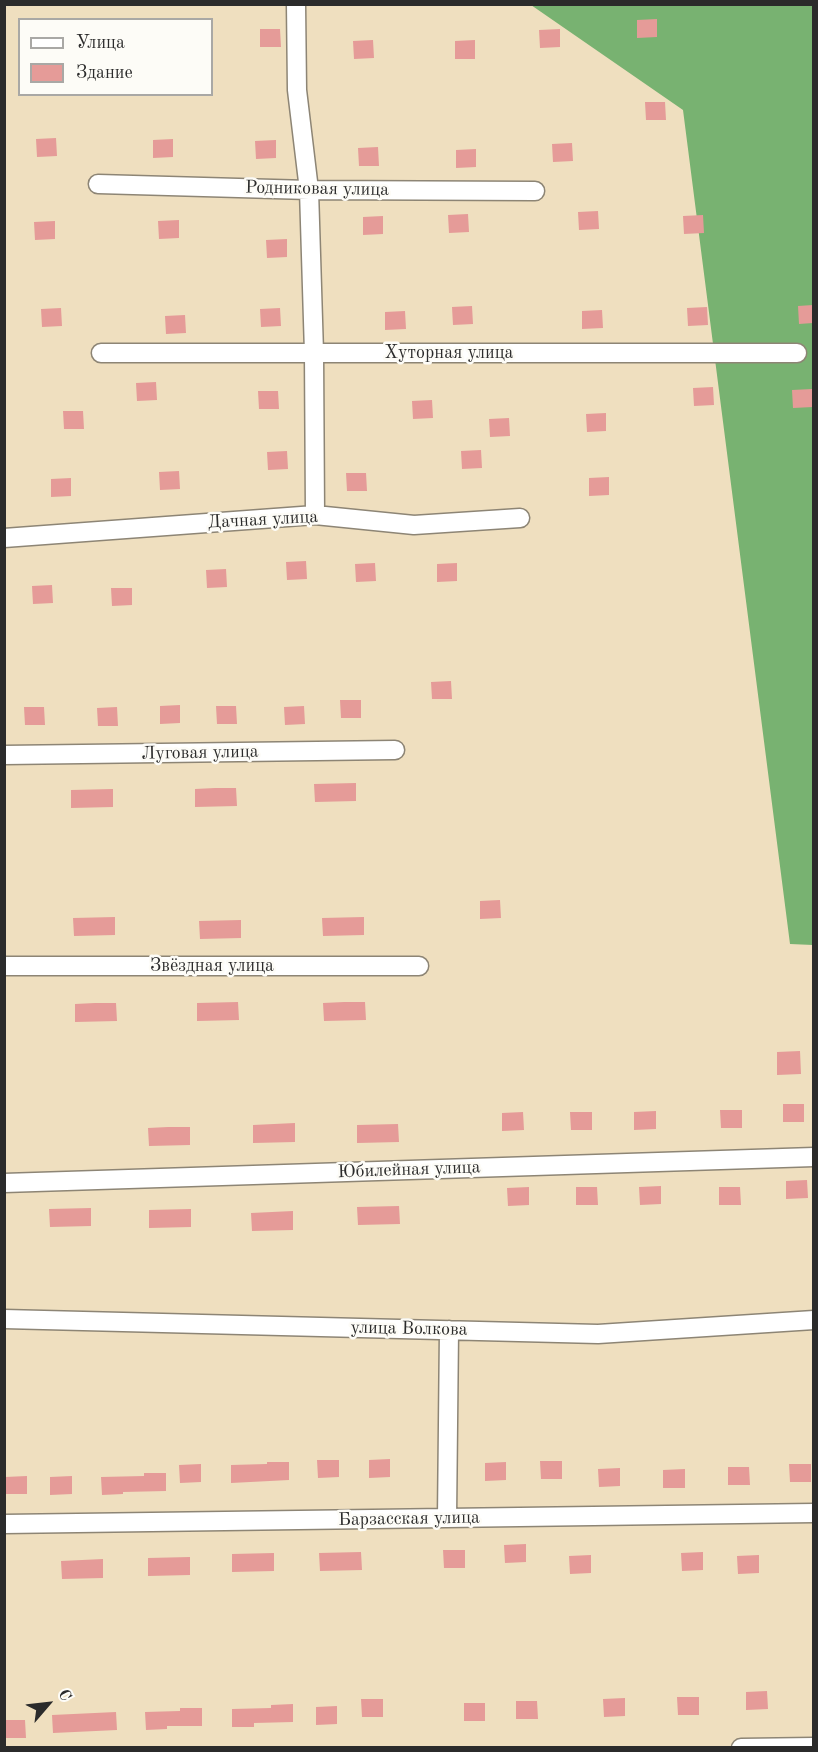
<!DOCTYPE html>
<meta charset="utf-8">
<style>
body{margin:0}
#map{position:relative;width:818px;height:1752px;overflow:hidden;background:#efdfbf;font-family:"Old Standard TT",serif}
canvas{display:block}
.frame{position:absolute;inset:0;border:6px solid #2b2b2b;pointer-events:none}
.legend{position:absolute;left:18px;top:18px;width:195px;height:78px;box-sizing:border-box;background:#fdfcf7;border:2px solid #a9a8a5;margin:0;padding:8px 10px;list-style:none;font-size:18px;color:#2b2b2b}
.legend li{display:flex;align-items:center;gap:12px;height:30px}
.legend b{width:30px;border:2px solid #a9a8a5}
.north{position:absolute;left:18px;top:1674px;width:60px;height:60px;-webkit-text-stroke:4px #fdfcf7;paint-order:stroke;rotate:62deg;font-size:16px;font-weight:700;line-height:24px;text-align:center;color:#2b2b2b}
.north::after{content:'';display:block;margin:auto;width:21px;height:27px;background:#2b2b2b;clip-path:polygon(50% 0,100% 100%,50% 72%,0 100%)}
</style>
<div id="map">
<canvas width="818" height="1752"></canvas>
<div class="frame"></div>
<ul class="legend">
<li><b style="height:8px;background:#fff"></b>Улица</li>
<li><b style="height:16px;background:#e59b98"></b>Здание</li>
</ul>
<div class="north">С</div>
</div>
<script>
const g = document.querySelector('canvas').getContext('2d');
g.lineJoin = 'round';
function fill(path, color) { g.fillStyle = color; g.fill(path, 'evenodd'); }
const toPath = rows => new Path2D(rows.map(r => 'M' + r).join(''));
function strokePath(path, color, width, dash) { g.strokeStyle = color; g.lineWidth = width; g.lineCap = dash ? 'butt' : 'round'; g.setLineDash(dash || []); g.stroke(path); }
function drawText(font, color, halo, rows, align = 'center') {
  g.font = font + ' "Old Standard TT",serif'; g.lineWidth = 5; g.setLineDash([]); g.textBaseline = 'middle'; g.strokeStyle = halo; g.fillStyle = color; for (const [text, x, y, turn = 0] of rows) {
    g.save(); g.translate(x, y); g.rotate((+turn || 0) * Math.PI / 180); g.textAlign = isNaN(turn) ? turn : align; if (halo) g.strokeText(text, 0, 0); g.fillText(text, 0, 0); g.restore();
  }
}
fill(toPath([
 [531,5,813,5,813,945,790,944,683,110]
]), '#78b271');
fill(toPath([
 [657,19,657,37,637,38,637,20],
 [260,29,280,29,281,47,260,47],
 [560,29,560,47,540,48,539,30],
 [373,40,374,58,354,59,353,41],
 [475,40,475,59,455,59,455,41],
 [645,102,665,102,666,120,646,120],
 [56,138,57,156,37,157,36,139],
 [173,139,173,157,153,158,153,140],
 [276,140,276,158,256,159,255,141],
 [572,143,573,161,553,162,552,144],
 [378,147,379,166,359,166,358,148],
 [476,149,476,167,456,168,456,150],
 [598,211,599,229,579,230,578,212],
 [468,214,469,232,449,233,448,215],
 [703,215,704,233,684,234,683,216],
 [383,216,383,234,363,235,363,217],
 [179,220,179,238,159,239,158,221],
 [55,221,55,239,35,240,34,222],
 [287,239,287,257,267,258,266,240],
 [813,305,813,323,799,324,798,306],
 [472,306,473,324,453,325,452,307],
 [707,307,708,325,688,326,687,308],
 [61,308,62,326,42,327,41,309],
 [280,308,281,326,261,327,260,309],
 [602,310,603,328,582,329,582,311],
 [405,311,406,329,385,330,385,312],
 [185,315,186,333,166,334,165,316],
 [156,382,157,400,137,401,136,383],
 [713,387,714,405,694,406,693,388],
 [812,389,813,407,793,408,792,390],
 [258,391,278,391,279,409,259,409],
 [432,400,433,418,413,419,412,401],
 [63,411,83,411,84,429,64,429],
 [606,413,606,431,587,432,586,414],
 [509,418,510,436,490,437,489,419],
 [481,450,482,468,462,469,461,451],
 [287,451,288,469,268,470,267,452],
 [179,471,180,489,160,490,159,472],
 [346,473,366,473,367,491,347,491],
 [609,477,609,495,589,496,589,478],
 [71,478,71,496,51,497,51,479],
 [306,561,307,579,287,580,286,562],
 [375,563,376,581,356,582,355,564],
 [457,563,457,581,437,582,437,564],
 [226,569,227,587,207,588,206,570],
 [52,585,53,603,33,604,32,586],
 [111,588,132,588,132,605,112,606],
 [451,681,452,699,432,699,431,682],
 [340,700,361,700,361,718,341,718],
 [180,705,180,723,160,724,160,706],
 [216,706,236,706,237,724,217,724],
 [304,706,305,724,285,725,284,707],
 [24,707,44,707,45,725,25,725],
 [117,707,118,726,98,726,97,708],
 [356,783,356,801,315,802,314,784],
 [215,788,236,788,237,806,195,807,195,789],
 [113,789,113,807,71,808,71,790],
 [500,900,501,918,480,919,480,901],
 [115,917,115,935,74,936,73,918],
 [364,917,364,935,323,936,322,918],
 [241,920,241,938,200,939,199,921],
 [238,1002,239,1020,197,1021,197,1003],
 [344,1002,365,1002,366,1020,324,1021,323,1003],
 [95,1003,116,1003,117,1021,75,1022,75,1004],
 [800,1051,801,1074,777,1075,777,1052],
 [783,1104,804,1104,804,1122,783,1122],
 [720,1110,742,1110,742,1128,721,1128],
 [656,1111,656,1129,634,1130,634,1112],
 [523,1112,524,1130,502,1131,502,1113],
 [570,1112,592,1112,592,1130,571,1130],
 [295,1123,295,1142,253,1143,253,1125],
 [398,1124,399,1142,357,1143,357,1125],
 [168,1127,190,1127,190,1145,149,1146,148,1128],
 [807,1180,808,1198,786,1199,786,1181],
 [661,1186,661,1204,640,1205,639,1187],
 [529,1187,529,1205,508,1206,507,1188],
 [576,1187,597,1187,598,1205,576,1205],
 [719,1187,740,1187,741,1205,719,1205],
 [399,1206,400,1224,358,1225,357,1207],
 [91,1208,91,1226,50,1227,49,1209],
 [191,1209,191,1227,149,1228,149,1210],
 [293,1211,293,1230,252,1231,251,1213],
 [390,1459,390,1477,369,1478,369,1460],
 [317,1460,339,1460,339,1477,318,1478],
 [540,1461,562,1461,562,1479,541,1479],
 [267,1462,289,1462,289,1480,231,1483,231,1465,267,1464],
 [506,1462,506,1480,485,1481,485,1463],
 [201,1464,201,1482,180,1483,179,1465],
 [789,1464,811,1464,811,1482,790,1482],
 [728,1467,749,1467,750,1485,728,1485],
 [620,1468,620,1486,599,1487,598,1469],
 [685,1469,685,1488,663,1488,663,1470],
 [144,1473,166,1473,166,1491,123,1492,123,1494,102,1495,101,1477,144,1476],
 [27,1476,27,1494,6,1494,5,1477],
 [72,1476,72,1494,50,1495,50,1477],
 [526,1544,526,1562,505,1563,504,1545],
 [443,1550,465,1550,465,1568,444,1568],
 [361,1552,362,1570,320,1571,319,1553],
 [703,1552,703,1570,682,1571,681,1553],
 [274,1553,274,1571,232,1572,232,1554],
 [591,1555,591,1573,570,1574,569,1556],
 [759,1555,759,1573,738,1574,737,1556],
 [190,1557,190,1575,148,1576,148,1558],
 [103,1559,103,1578,62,1579,61,1561],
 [767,1691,768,1709,746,1710,746,1692],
 [677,1697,699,1697,699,1715,678,1715],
 [625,1698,625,1716,604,1717,603,1699],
 [361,1699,383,1699,383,1717,362,1717],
 [516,1701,537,1701,538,1719,516,1719],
 [464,1703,485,1703,485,1721,464,1721],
 [293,1704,293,1722,254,1723,254,1727,232,1727,232,1709,271,1708,271,1705],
 [337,1706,337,1724,316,1725,316,1707],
 [180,1708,202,1708,202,1726,167,1726,167,1729,146,1730,145,1712,180,1711],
 [116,1712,117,1730,53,1733,52,1715],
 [4,1720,25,1720,26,1738,4,1738]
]), '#e59b98');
const minor = toPath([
 [296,4,297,90,309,190,314,353,315,515],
 [98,184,309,190,535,191],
 [101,353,797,353],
 [4,538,315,515,414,525,520,518],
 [4,755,395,750],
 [4,966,419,966],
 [4,1183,814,1157],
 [4,1319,598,1334,814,1320],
 [447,1518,449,1330],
 [4,1524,814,1513],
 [741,1748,814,1747]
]);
strokePath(minor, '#8d8575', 21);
strokePath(minor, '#fff', 18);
drawText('18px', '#2b2b2b', '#fdfcf7', [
 ["Родниковая улица",317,189,1],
 ["Хуторная улица",449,353],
 ["Дачная улица",263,520,-3],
 ["Луговая улица",200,753,-1],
 ["Звёздная улица",212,966],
 ["Юбилейная улица",409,1170,-2],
 ["улица Волкова",409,1329,1],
 ["Барзасская улица",409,1519,-1]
]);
</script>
